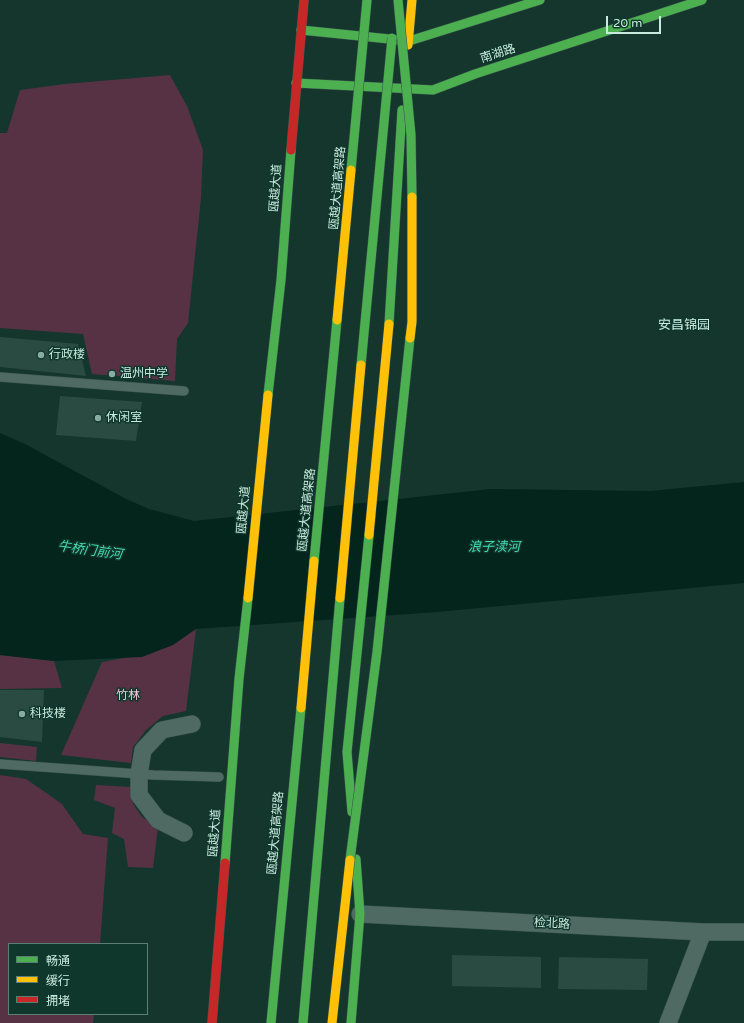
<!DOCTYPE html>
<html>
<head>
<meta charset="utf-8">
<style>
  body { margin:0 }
  #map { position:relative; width:744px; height:1023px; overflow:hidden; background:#14362d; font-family:"Varela Round","Noto Sans SC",sans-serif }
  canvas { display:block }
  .legend { position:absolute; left:8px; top:943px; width:140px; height:72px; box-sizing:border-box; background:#10372b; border:1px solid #5a7f73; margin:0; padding:5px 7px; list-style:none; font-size:12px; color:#c8ebde }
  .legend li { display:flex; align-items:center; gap:8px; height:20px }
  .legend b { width:20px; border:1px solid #5a7f73 }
  .scale { position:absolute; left:606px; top:16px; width:55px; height:18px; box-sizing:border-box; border:2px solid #c8ebde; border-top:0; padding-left:5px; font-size:12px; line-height:14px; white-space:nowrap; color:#c8ebde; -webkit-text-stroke:3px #10372b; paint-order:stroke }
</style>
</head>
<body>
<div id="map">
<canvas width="744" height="1023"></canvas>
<ul class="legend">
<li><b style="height:5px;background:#4caf50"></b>畅通</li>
<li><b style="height:5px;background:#ffc107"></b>缓行</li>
<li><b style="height:5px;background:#c62828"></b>拥堵</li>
</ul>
<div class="scale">20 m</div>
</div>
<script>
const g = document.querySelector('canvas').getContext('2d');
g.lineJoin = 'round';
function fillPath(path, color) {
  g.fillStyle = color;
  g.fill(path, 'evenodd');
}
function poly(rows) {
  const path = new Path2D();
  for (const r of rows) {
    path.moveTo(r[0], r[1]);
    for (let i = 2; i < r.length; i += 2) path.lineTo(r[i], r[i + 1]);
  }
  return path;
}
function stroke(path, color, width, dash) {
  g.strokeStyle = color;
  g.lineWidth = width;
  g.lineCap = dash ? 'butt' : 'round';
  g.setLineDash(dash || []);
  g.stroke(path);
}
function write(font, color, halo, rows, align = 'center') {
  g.font = font + ' "Varela Round","Noto Sans SC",sans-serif';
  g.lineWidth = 3;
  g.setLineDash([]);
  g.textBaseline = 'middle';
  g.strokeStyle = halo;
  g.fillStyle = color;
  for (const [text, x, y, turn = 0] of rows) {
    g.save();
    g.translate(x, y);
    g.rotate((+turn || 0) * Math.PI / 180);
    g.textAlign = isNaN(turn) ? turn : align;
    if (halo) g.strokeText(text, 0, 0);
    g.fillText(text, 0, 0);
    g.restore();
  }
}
fillPath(poly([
  [170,75,187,106,203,150,201,198,188,323,177,339,175,381,92,374,83,334,0,328,0,133,7,133,20,90,65,84],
  [196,629,186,711,163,716,146,730,133,747,131,763,61,755,102,662,152,653],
  [0,655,54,661,62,688,0,689],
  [0,743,37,747,36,761,0,757],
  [0,775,26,779,62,804,83,834,108,838,100,944,9,944,9,1014,94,1014,93,1023,0,1023],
  [96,785,132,787,133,804,142,817,158,827,153,868,128,867,124,839,112,833,115,808,94,800]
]), '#573245');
fillPath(poly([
  [0,433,25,444,126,499,149,509,194,521,491,489,650,491,744,482,744,583,437,612,196,629,173,645,142,657,54,661,0,655]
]), '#03251c');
fillPath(poly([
  [0,337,78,344,86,376,0,367],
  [60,396,142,402,136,441,56,435],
  [0,690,44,690,42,742,0,737],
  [452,955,541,957,541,988,452,986],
  [559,957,648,959,647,990,558,989]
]), '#2a4b42');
const lane = poly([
  [0,377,184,391],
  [0,764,153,775,219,777]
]);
const street = poly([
  [184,833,158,820,139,795,139,774,143,750,162,730,192,724],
  [360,914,703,932,744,932],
  [668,1023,703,932]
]);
const fast = poly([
  [301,30,409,41,540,0],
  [296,83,433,90,475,74,702,0],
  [389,324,402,110],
  [268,395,281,280,291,150],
  [352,812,347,752,369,535],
  [225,863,239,679,248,598],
  [351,1023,360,914,356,859]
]);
const slow = poly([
  [408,45,412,0],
  [369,535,389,324],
  [248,598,268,395]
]);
const jam = poly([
  [291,150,304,0],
  [212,1023,225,863]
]);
stroke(lane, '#38524b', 10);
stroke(street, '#38524b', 18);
stroke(fast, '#38524b', 10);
stroke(slow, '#38524b', 10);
stroke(jam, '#38524b', 10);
stroke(lane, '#4f6a62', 9);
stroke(street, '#4f6a62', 17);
stroke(fast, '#4caf50', 9);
stroke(slow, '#ffc107', 9);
stroke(jam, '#c62828', 9);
const fastBridge = poly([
  [398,0,411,135,412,197],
  [351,170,367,0],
  [361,365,392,38],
  [314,561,337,320],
  [350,860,377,652,410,338],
  [271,1023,301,708],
  [303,1023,340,598]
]);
const slowBridge = poly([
  [337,320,351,170],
  [410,338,412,322,412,197],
  [340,598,361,365],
  [301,708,314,561],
  [332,1023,350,860]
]);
stroke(fastBridge, '#38524b', 10, []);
stroke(slowBridge, '#38524b', 10, []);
stroke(fastBridge, '#4caf50', 9);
stroke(slowBridge, '#ffc107', 9);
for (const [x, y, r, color] of [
  [41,355,4,"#89aca0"],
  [112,374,4,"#89aca0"],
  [98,418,4,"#89aca0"],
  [22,714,4,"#89aca0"]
]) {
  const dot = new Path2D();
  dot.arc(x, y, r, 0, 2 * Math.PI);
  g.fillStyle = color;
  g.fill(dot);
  stroke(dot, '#10372b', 1.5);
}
write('12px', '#c8ebde', '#10372b', [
  ["南湖路",498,54,-18],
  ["瓯越大道",276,188,-86],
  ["瓯越大道高架路",338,188,-85],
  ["瓯越大道",244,510,-85],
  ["瓯越大道高架路",307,510,-84],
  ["瓯越大道",215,833,-86],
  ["瓯越大道高架路",276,833,-85],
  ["检北路",552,924,3]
]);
write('12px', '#c8ebde', '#10372b', [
  ["行政楼",49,355],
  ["温州中学",120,374],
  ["休闲室",106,418],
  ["科技楼",30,714]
], 'left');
write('12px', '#f3c7da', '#10372b', [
  ["竹林",128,696]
]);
write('13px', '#c8ebde', '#10372b', [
  ["安昌锦园",684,326]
]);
write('italic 13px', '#44dcb3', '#10372b', [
  ["浪子渎河",494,548],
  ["牛桥门前河",90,551,8]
]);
</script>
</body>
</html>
